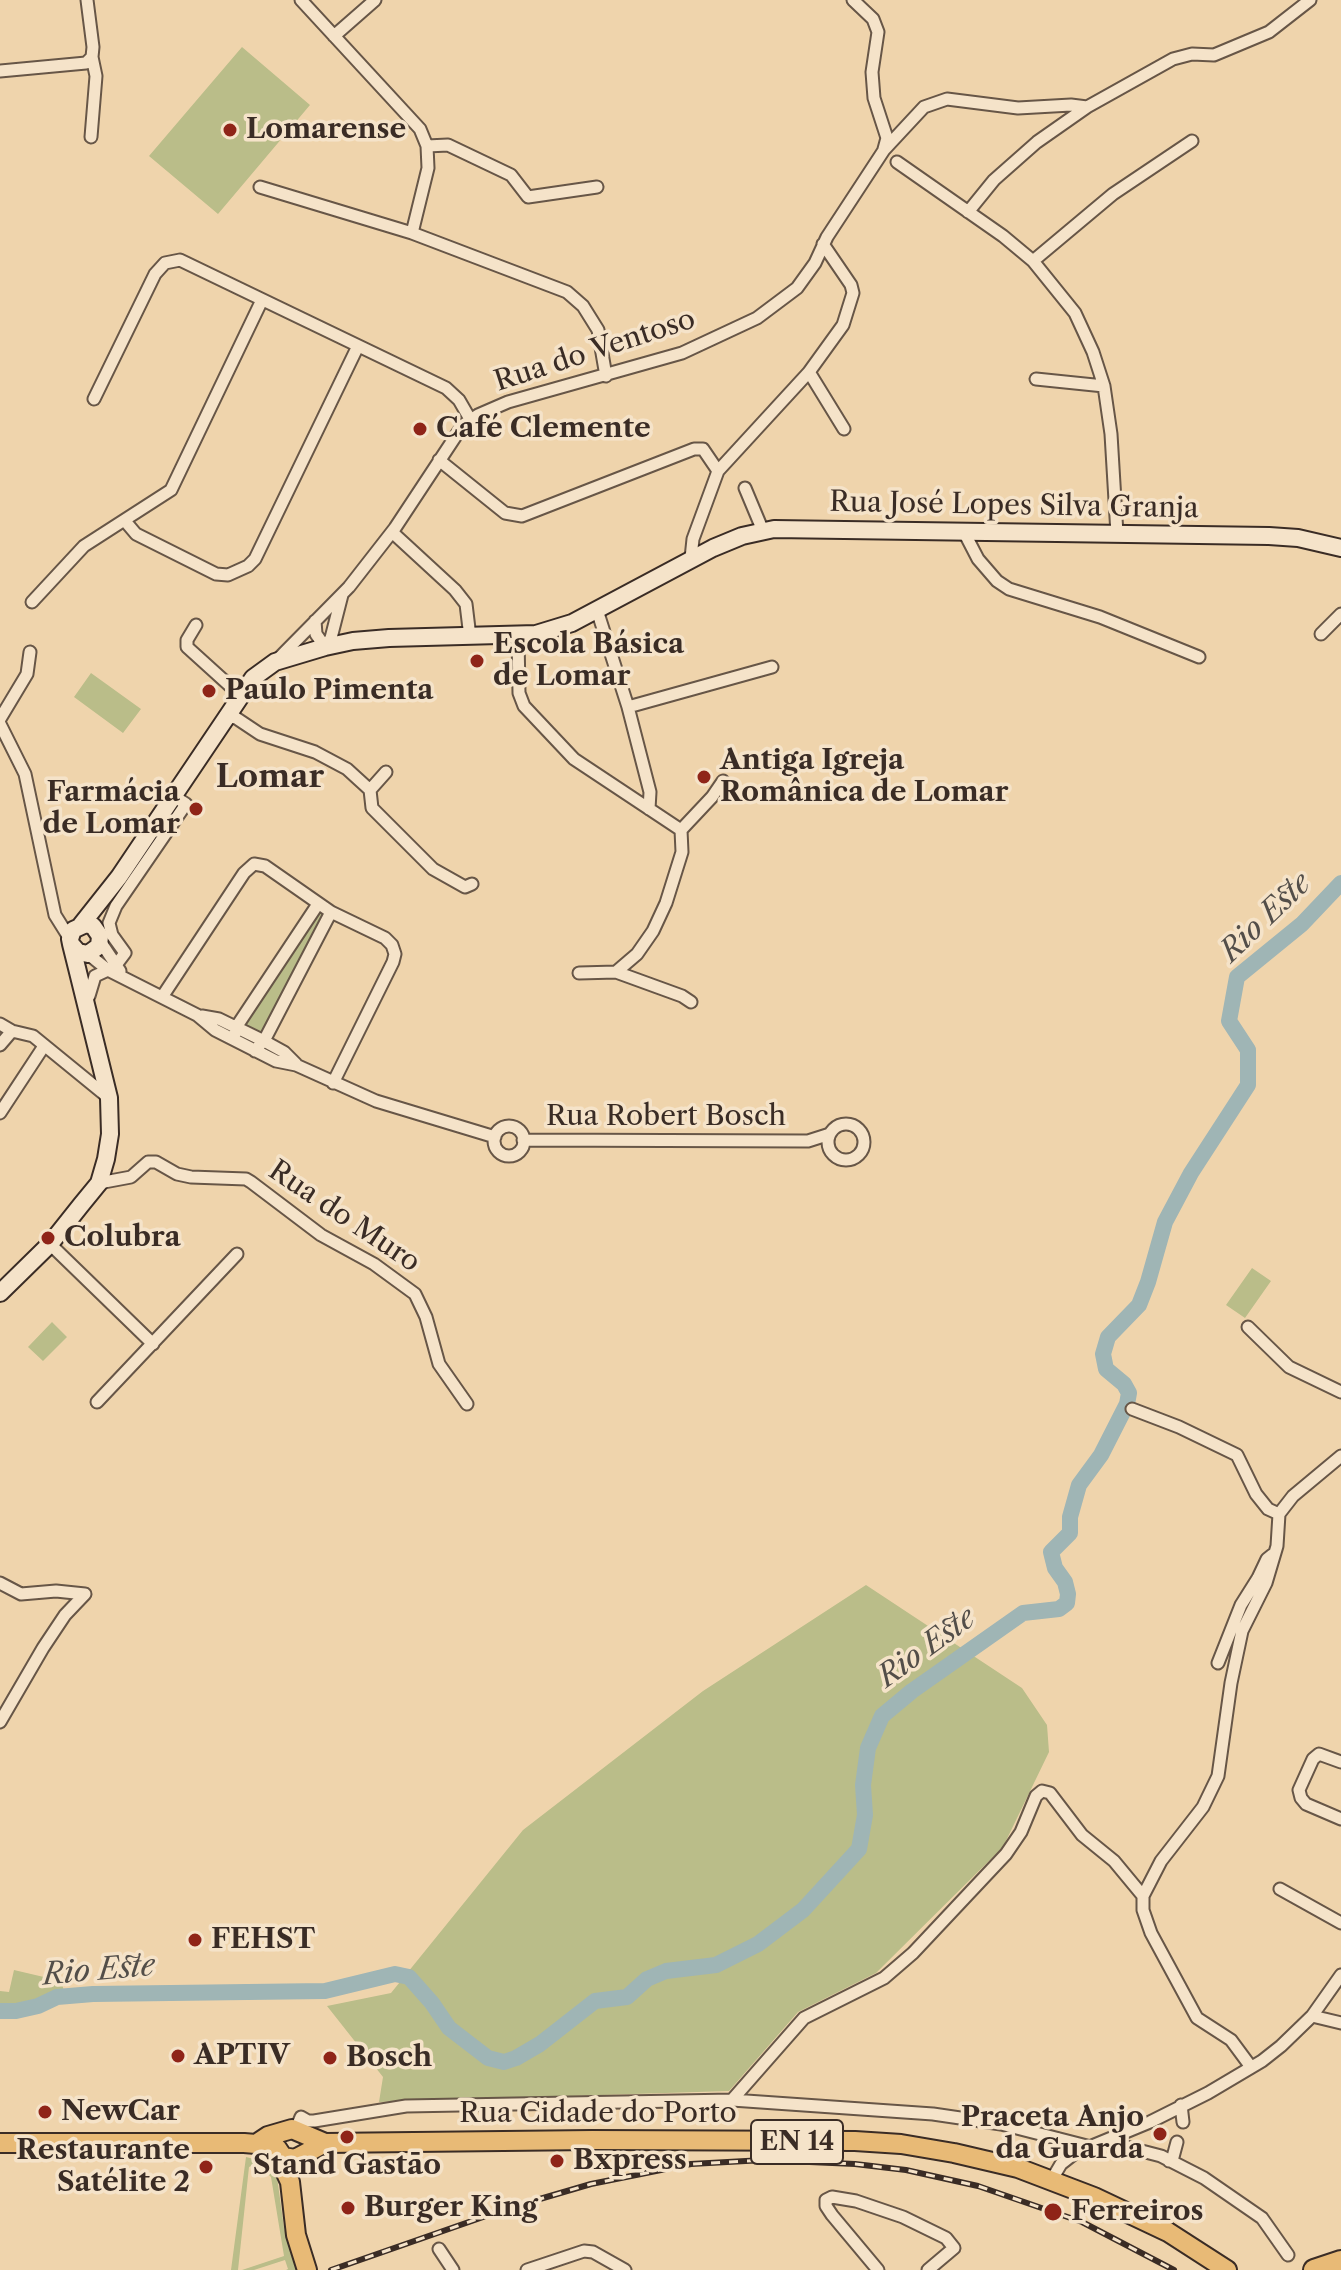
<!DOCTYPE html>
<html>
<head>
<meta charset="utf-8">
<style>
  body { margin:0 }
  canvas { display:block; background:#efd4ac }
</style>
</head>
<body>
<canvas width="1341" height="2270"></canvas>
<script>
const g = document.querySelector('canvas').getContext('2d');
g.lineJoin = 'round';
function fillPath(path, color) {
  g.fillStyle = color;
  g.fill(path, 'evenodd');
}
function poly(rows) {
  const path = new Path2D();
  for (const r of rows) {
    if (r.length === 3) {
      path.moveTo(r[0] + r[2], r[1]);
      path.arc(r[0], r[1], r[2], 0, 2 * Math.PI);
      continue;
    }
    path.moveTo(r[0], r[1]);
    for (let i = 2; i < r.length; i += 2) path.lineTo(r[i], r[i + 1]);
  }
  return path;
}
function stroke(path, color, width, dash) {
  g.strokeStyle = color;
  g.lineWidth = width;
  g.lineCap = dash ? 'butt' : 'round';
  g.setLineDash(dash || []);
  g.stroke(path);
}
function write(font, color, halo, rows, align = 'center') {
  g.font = font + ' "Libre Caslon Text",serif';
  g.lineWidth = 7;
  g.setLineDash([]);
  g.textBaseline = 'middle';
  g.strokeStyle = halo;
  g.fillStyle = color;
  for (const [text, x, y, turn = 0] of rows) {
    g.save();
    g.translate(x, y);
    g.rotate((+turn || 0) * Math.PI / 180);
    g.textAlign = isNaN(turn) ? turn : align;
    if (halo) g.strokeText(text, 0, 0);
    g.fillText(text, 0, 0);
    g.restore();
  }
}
fillPath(poly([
  [242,47,310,105,218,214,149,156],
  [91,673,141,709,123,733,74,697],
  [319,909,327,913,262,1034,244,1024],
  [1252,1268,1271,1281,1245,1318,1226,1305],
  [52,1322,67,1337,43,1361,28,1347],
  [866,1585,1022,1688,1047,1725,1049,1752,1003,1847,876,1973,798,2012,729,2091,379,2102,383,2077,327,2006,391,1993,523,1830,703,1691],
  [14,1970,48,1978,62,1984,64,1991,52,1992,34,2003,0,2008,0,1991,9,1992],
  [246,2157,262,2161,272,2168,277,2177,284,2228,297,2270,286,2270,288,2269,285,2260,254,2270,242,2270,284,2256,271,2177,260,2166,254,2165,249,2167,238,2270,231,2270]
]), '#babd89');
stroke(poly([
  [0,2011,16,2011,38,2006,57,1997,93,1994,325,1991,395,1974,409,1977,432,2003,449,2028,488,2058,504,2062,516,2058,540,2044,595,2001,627,1997,647,1979,666,1971,716,1965,758,1944,803,1910,859,1849,865,1815,863,1785,868,1748,882,1716,912,1691,1023,1613,1059,1609,1067,1603,1068,1594,1065,1582,1055,1568,1051,1552,1070,1533,1070,1517,1079,1485,1101,1455,1127,1404,1129,1393,1124,1384,1106,1369,1103,1354,1108,1337,1139,1305,1148,1282,1165,1222,1191,1173,1248,1085,1248,1050,1229,1021,1237,977,1302,924,1341,883]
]), '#9fb5b5', 16);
const minor = poly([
  [301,0,420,129,427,146,428,168,412,233],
  [853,0,873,19,878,32,872,72,874,98,887,138,884,149],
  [334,36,375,0],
  [0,71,86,63,92,57,93,47,87,0],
  [91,137,96,76,92,57],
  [427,146,448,145,511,175,528,197,597,187],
  [897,162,1003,236,1033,261,1075,313,1093,352,1104,386,1111,434,1117,534],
  [260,187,412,233,567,292,583,306,598,330,606,376],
  [968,212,994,180,1037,142,1087,107],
  [1033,261,1113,194,1192,141],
  [809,372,844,429],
  [1036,379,1104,386],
  [94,399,155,274,165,263,180,260,446,388,459,400,470,419],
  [439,460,505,513,522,516,694,449,703,449,718,471],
  [745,488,763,531],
  [125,521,136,534,216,574,228,575,248,566,255,559,358,346],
  [392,532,455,590,466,604,470,637],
  [964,532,978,559,997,581,1009,589,1100,617,1199,657],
  [691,558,693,539,718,471,809,372,843,325,853,293,851,285,823,244],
  [32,602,84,546,171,490,262,300],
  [597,610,628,707,650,792,649,809],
  [315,621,316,634,325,647,331,638,342,595],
  [196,625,187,640,187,647,240,695],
  [1321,634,1341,614],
  [518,636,519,693,524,706,574,759,681,830],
  [279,658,349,587,395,528,463,425,478,415,508,402,682,353,757,318,797,288,815,263,827,237,884,150,924,107,947,99,1018,108,1071,105,1087,107,1173,59,1192,54,1214,55,1269,32,1310,0],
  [628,707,772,667],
  [225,716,236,718,260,734,315,752,347,769,370,790,386,772],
  [0,719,27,674,30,652],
  [0,724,25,774,55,915,70,939],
  [370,790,372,808,433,869,465,887,472,884],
  [681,830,712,797,723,781],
  [100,941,120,971],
  [88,954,108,970,197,1015,215,1030,276,1061,296,1065,376,1101,495,1137],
  [116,965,125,953,112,935,109,923,116,906,186,804,172,795],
  [616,972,682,996,691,1002],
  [579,973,616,972,637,954,653,931,666,903,682,852,681,830],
  [89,996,95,976,108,970],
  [162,997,244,873,254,864,265,866,331,912,385,938,392,945,395,954,393,962,333,1083],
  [202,1016,219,1019,264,1041,284,1052,296,1064],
  [0,1024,12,1031,33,1036,109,1098],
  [233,1039,239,1023,318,904],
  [0,1045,12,1031],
  [255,1051,266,1037,331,912],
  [0,1113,44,1046],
  [846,1142,18],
  [509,1141,15],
  [523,1140,808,1141,830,1134],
  [99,1183,131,1177,148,1162,156,1162,177,1174,191,1177,246,1179,251,1182,321,1235,374,1264,415,1294,426,1317,439,1364,467,1404],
  [50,1244,153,1344],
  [1248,1327,1289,1367,1341,1392],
  [97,1402,237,1254],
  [1132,1409,1179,1427,1237,1455,1256,1494,1268,1509,1279,1514],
  [0,1583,21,1594,56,1591,85,1594,65,1615,43,1648,0,1722],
  [1218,1663,1241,1605,1258,1578,1267,1559,1272,1555],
  [1341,1762,1319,1754,1313,1759,1299,1790,1301,1798,1306,1804,1341,1819],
  [1280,1889,1341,1923],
  [1312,2016,1341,2023],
  [1251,2067,1231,2040,1197,2018,1151,1933,1143,1910,1143,1896,1161,1861,1203,1807,1218,1776,1231,1683,1242,1631,1266,1583,1277,1546,1279,1514,1293,1496,1341,1456],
  [732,2100,804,2018,884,1978,913,1953,1006,1854,1021,1832,1036,1796,1042,1791,1050,1793,1082,1835,1114,1861,1143,1896],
  [1181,2105,1183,2122],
  [296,2129,301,2117,308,2121,314,2121,406,2106,732,2100,933,2114,1001,2124,1087,2146],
  [1107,2142,1161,2156,1204,2178,1262,2218,1288,2255],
  [1169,2161,1173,2157,1177,2142],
  [1051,2181,1061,2164,1075,2153,1150,2122,1208,2093,1262,2061,1281,2046,1312,2016,1341,1975],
  [439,2249,453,2270],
  [527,2270,584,2251,593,2252,625,2270],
  [878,2270,832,2215,826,2206,826,2200,832,2197,856,2201,903,2217,946,2238,954,2248,928,2270]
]);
const secondary = poly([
  [81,925,119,877,253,678,275,662,325,647,353,641,389,638,536,634,572,623,713,548,742,536,774,529,1269,536,1298,538,1341,548],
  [0,1293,50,1244,81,1205,99,1183,106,1159,110,1134,109,1098,77,968,71,944,70,939,73,930,86,924,93,926,100,936,99,946,88,954,78,952,71,944]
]);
const primary = poly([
  [0,2143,244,2143,256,2144,272,2153,279,2152],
  [256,2144,268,2136,292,2129,325,2143,592,2140,855,2141,901,2144,954,2153,1018,2168,1094,2197,1168,2232,1227,2270],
  [277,2148,283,2157,295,2159,325,2143],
  [283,2157,284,2169,290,2182,296,2235,307,2270]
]);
const motorway = poly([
  [1314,2270,1341,2261]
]);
stroke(minor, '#675647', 15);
stroke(secondary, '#3a2c25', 20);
stroke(primary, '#3a2c25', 22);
stroke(motorway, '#3a2c25', 24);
stroke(minor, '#f5e3c9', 11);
stroke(secondary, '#f5e3c9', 16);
stroke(primary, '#e8ba76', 18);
stroke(motorway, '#e8ba76', 20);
const rail = poly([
  [331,2270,509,2208,591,2184,691,2164,764,2160,855,2164,906,2170,978,2186,1082,2222,1174,2270]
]);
stroke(rail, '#3a2c25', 6);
stroke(rail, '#f5e3c9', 3, [9]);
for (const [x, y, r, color] of [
  [230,130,8,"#8f2418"],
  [420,429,8,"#8f2418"],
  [477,661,8,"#8f2418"],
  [209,691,8,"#8f2418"],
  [704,777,8,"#8f2418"],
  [196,809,8,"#8f2418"],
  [48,1238,8,"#8f2418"],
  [195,1940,8,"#8f2418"],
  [178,2056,8,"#8f2418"],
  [330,2058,8,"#8f2418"],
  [45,2112,8,"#8f2418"],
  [1160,2134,8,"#8f2418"],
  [347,2137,8,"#8f2418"],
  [557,2161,8,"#8f2418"],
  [206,2167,8,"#8f2418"],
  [348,2208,8,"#8f2418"],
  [1053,2212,10,"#8f2418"]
]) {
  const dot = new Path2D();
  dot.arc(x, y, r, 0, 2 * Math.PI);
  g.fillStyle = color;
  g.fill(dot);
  stroke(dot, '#f5e3c9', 3);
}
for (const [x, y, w] of [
  [797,2142,92]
]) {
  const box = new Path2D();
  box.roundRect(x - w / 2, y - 22, w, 44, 6);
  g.fillStyle = '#f5e3c9';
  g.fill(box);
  stroke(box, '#3a2c25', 2);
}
write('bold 26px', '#3a2c25', null, [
  ["EN 14",797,2142]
]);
write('bold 28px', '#3a2c25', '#f5e3c9', [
  ["Lomarense",246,130],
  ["Café Clemente",436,429],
  ["Escola Básica",493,645],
  ["de Lomar",493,677],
  ["Paulo Pimenta",225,691],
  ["Antiga Igreja",720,761],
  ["Românica de Lomar",720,793],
  ["Farmácia",180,793,"right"],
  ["de Lomar",180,825,"right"],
  ["Colubra",64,1238],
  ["FEHST",211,1940],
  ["APTIV",194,2056],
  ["Bosch",346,2058],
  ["NewCar",61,2112],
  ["Praceta Anjo",1144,2118,"right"],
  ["da Guarda",1144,2150,"right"],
  ["Restaurante",190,2151,"right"],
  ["Satélite 2",190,2183,"right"],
  ["Bxpress",573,2161],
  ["Stand Gastāo",347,2166,"center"],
  ["Burger King",364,2208],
  ["Ferreiros",1071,2212]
], 'left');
write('28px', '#3a2c25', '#f5e3c9', [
  ["Rua do Ventoso",595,351,-18],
  ["Rua José Lopes Silva Granja",1014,506,1],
  ["Rua Robert Bosch",666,1117],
  ["Rua do Muro",344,1217,34],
  ["Rua Cidade do Porto",598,2114]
]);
write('italic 30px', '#534e49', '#f5e3c9', [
  ["Rio Este",1266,918,-44],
  ["Rio Este",927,1648,-36],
  ["Rio Este",99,1971,-5]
]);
write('bold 32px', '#3a2c25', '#f5e3c9', [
  ["Lomar",270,778]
]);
</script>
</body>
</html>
